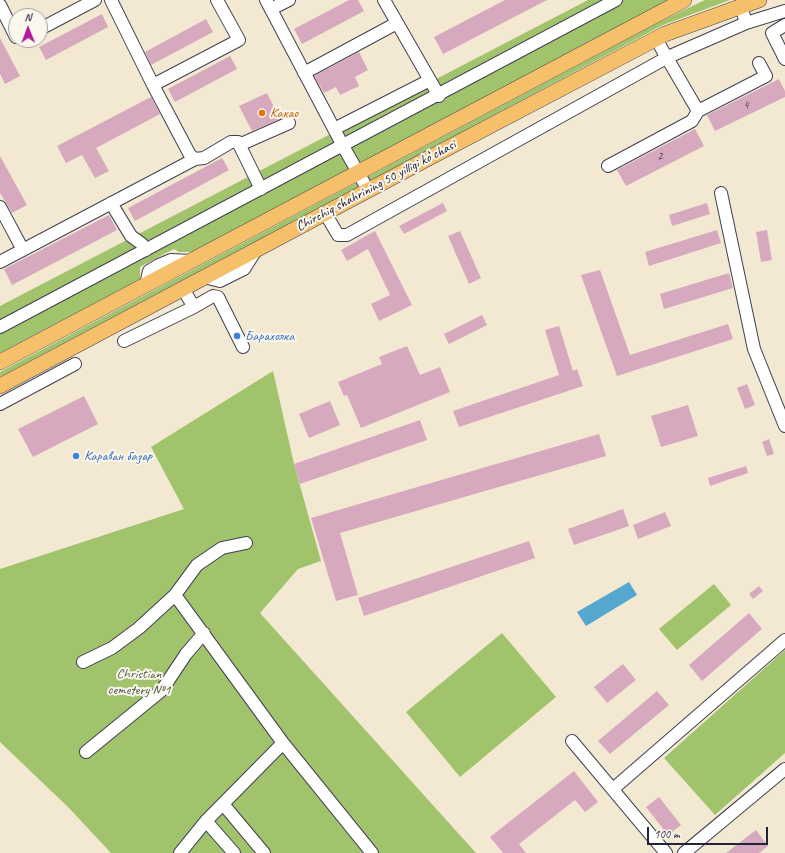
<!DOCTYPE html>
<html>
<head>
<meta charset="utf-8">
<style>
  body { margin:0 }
  #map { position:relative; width:785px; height:853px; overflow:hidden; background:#f3e9d2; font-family:Caveat,sans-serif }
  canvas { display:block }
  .north { position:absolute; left:8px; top:8px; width:40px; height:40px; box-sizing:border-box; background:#fbf7ec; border:1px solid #a4a2a5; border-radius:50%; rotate:359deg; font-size:11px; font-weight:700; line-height:16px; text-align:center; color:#22223b }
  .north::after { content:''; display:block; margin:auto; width:14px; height:18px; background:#b5179e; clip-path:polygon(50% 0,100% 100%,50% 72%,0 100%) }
  .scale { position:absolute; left:647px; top:827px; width:121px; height:18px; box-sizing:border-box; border:2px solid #22223b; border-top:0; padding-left:5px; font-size:12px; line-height:14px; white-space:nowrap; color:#22223b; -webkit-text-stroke:3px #fbf7ec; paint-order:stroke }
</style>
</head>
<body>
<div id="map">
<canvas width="785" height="853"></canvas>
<div class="north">N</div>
<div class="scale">100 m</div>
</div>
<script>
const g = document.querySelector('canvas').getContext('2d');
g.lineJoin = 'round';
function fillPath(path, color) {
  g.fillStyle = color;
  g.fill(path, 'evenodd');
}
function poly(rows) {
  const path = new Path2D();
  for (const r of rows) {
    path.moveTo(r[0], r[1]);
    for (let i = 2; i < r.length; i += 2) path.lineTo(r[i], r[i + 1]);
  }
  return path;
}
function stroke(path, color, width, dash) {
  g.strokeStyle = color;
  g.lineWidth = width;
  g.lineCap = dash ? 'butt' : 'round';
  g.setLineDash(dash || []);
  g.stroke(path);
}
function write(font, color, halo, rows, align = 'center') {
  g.font = font + ' Caveat,sans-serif';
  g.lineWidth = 4;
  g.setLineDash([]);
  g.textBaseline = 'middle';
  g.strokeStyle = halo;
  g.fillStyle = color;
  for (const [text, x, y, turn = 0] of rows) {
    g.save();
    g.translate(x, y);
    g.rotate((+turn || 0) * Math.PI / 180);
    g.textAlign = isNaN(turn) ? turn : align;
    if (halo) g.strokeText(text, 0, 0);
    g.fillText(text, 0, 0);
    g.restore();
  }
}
fillPath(poly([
  [588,0,682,0,193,252,179,252,174,249,168,252,140,267,140,279,0,353,0,306],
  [705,0,730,0,663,25,0,377,0,372,661,21],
  [273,371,294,464,321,561,298,569,260,613,476,853,111,853,69,808,0,742,0,569,184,509,151,447],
  [714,584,731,605,677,650,659,629],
  [502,633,556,697,460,777,406,712],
  [785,650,785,753,715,815,664,758]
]), '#a1c36b');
fillPath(poly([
  [629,582,637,595,586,626,577,612]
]), '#55a7d0');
fillPath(poly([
  [349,0,358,0,364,11,302,44,294,29],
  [505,0,547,0,443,54,434,37],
  [102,14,108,27,46,60,39,47],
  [206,19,213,32,151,65,145,52],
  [0,38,20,76,5,84,0,74],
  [359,52,368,70,355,77,359,86,340,95,336,87,324,93,314,76],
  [230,56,237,69,175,102,168,89],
  [779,79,785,91,785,97,715,131,707,115],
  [267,93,280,119,252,131,239,106],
  [151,97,160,114,96,148,109,171,95,178,82,155,66,163,57,146],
  [695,129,704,146,626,186,617,170],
  [0,156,27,205,12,213,0,193],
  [222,158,229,170,135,221,128,208],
  [443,203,447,211,404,234,399,226],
  [707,203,710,214,672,226,669,215],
  [109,215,117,230,12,285,4,269],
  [717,230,721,243,649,266,645,252],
  [767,230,772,260,761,262,756,232],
  [375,231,412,305,379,321,371,304,390,295,368,249,347,261,341,250],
  [460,231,481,278,469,284,448,236],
  [600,270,630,355,728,324,733,339,617,376,581,275],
  [729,273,733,288,664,309,660,294],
  [482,315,487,325,449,344,444,334],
  [559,326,573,371,577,369,583,386,459,427,453,411,559,375,545,330],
  [407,346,420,375,440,367,450,392,361,428,347,395,344,396,338,382,382,364,379,357],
  [747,384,755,405,745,409,737,388],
  [84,396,98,424,33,457,18,429],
  [330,401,340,425,309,438,299,414],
  [688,405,698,436,661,447,651,416],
  [420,420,427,440,300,484,294,464],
  [599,434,606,456,340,533,358,595,336,601,311,518],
  [769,439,774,454,767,456,762,442],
  [746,466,748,473,710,486,708,478],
  [623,509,629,526,574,545,568,529],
  [665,512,671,526,638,539,633,525],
  [529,541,535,558,364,616,358,598],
  [759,586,763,591,753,599,749,594],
  [749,613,762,629,702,681,689,665],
  [623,664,636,680,607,703,594,687],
  [657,691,669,705,610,754,598,741],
  [574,771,598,802,585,812,575,800,519,844,526,853,503,853,490,837],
  [659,797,681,825,668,835,646,807],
  [756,830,768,846,759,853,726,853]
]), '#d7a9bf');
const minor = poly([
  [111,0,153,85,190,155,195,159,204,158,231,142,238,142,261,189],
  [266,0,343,146,368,190],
  [384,0,439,96],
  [0,5,16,37],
  [271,9,289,0],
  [746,23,785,11],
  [785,25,772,33,785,59],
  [40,29,95,0],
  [304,73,397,23],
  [153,85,239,40,217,0],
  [698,111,766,76,759,63],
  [334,129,430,80],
  [239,145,289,123],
  [608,166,692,121,698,111,656,39],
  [721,193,754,349,785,426],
  [111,203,131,236,142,244,146,250],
  [0,207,23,250],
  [325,213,338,235,347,235,668,57,746,23,741,6],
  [0,262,195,159],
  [204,277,220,281,244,269,256,250],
  [146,285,149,271,159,265,171,260,191,261],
  [194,307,213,296,218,297,243,347],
  [0,327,616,0],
  [124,341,194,307,183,289],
  [0,404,75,364],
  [246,543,222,548,197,565,175,595,283,743,372,853],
  [83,662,112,648,139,628,175,595],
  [572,741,666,853],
  [86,752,162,690,186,654,204,633],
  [613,789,785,640],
  [223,804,264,853],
  [206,821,234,853],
  [180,853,206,821,283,743],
  [684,853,785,769]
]);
const major = poly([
  [0,362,684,0],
  [0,386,427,159,665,34,759,0]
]);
stroke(minor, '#414052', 14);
stroke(major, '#414052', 16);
stroke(minor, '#fff', 12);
stroke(major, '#f6c06b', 15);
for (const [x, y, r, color] of [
  [262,113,4,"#e8710a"],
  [237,336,4,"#3f7fe0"],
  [76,456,4,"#3f7fe0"]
]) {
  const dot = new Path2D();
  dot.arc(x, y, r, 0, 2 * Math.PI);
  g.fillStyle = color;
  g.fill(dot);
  stroke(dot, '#fbf7ec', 1.5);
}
write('12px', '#4f445c', null, [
  ["4",746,106],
  ["2",660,157]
]);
write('14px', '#c56008', '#fbf7ec', [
  ["Какао",270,113]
], 'left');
write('14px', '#22223b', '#fbf7ec', [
  ["Chirchiq shahrining 50 yilligi koʻchasi",376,186,-28]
]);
write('14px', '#366cbe', '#fbf7ec', [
  ["Барахолка",245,336],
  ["Караван базар",84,456]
], 'left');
write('14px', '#4e5a4c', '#fbf7ec', [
  ["Christian",139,674],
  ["cemetery №1",139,690]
]);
</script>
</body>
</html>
